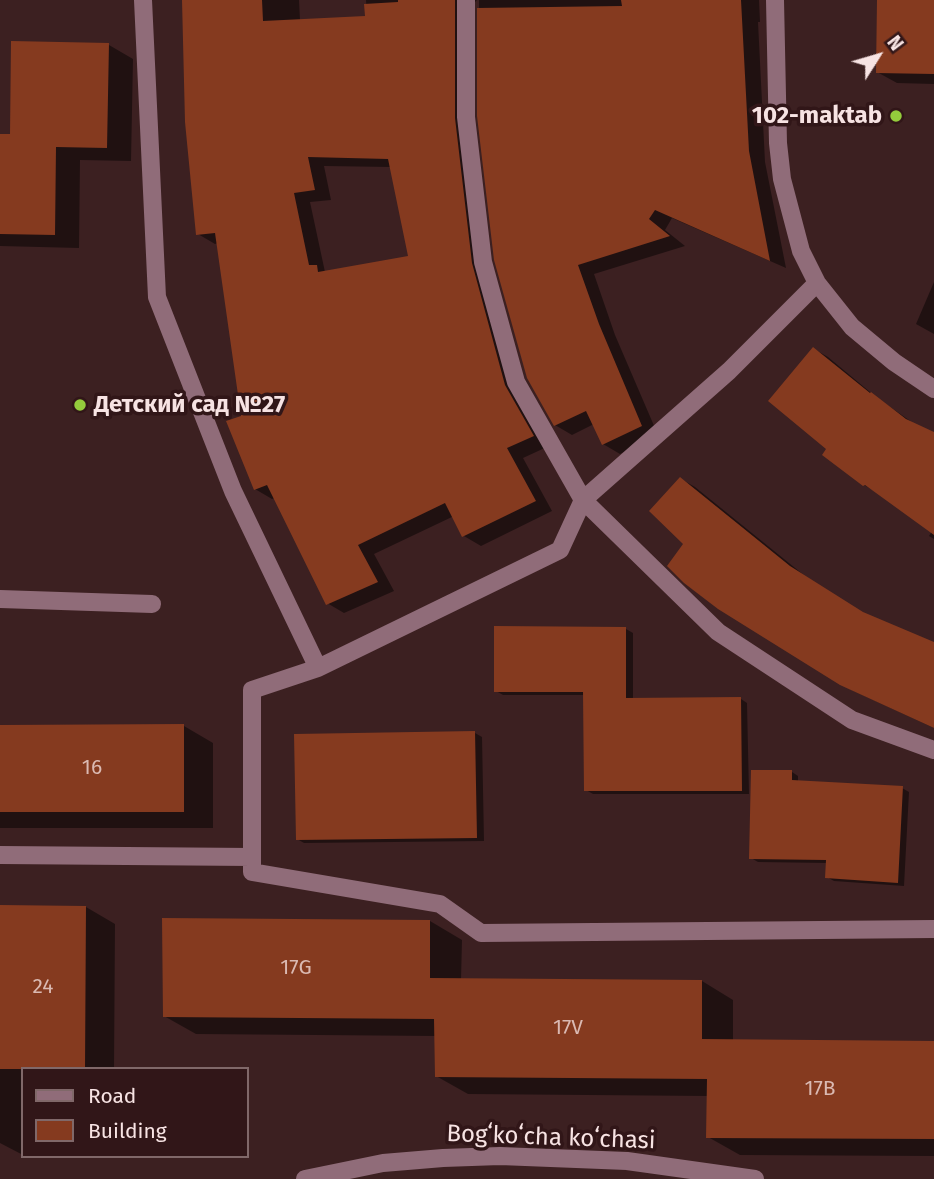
<!DOCTYPE html>
<html>
<head>
<meta charset="utf-8">
<style>
  body { margin:0 }
  #map { position:relative; width:934px; height:1179px; overflow:hidden; background:#3c2021; font-family:"Fira Sans",sans-serif }
  canvas { display:block }
  .legend { position:absolute; left:21px; top:1067px; width:228px; height:91px; box-sizing:border-box; background:#311618; border:2px solid #806869; margin:0; padding:9px 12px; list-style:none; font-size:21px; color:#f7e3e3 }
  .legend li { display:flex; align-items:center; gap:14px; height:35px }
  .legend b { width:35px; border:2px solid #806869 }
  .north { position:absolute; left:843px; top:21px; width:70px; height:70px; -webkit-text-stroke:5px #311618; paint-order:stroke; rotate:53deg; font-size:19px; font-weight:700; line-height:28px; text-align:center; color:#f7e3e3 }
  .north::after { content:''; display:block; margin:auto; width:24px; height:32px; background:#f7e3e3; clip-path:polygon(50% 0,100% 100%,50% 72%,0 100%) }
</style>
</head>
<body>
<div id="map">
<canvas width="934" height="1179"></canvas>
<ul class="legend">
<li><b style="height:9px;background:#906c79"></b>Road</li>
<li><b style="height:19px;background:#853a1f"></b>Building</li>
</ul>
<div class="north">N</div>
</div>
<script>
const g = document.querySelector('canvas').getContext('2d');
g.lineJoin = 'round';
function fillPath(path, color) {
  g.fillStyle = color;
  g.fill(path, 'evenodd');
}
function poly(rows) {
  const path = new Path2D();
  for (const r of rows) {
    path.moveTo(r[0], r[1]);
    for (let i = 2; i < r.length; i += 2) path.lineTo(r[i], r[i + 1]);
  }
  return path;
}
function stroke(path, color, width, dash) {
  g.strokeStyle = color;
  g.lineWidth = width;
  g.lineCap = dash ? 'butt' : 'round';
  g.setLineDash(dash || []);
  g.stroke(path);
}
function write(font, color, halo, rows, align = 'center') {
  g.font = font + ' "Fira Sans",sans-serif';
  g.lineWidth = 7;
  g.setLineDash([]);
  g.textBaseline = 'middle';
  g.strokeStyle = halo;
  g.fillStyle = color;
  for (const [text, x, y, turn = 0] of rows) {
    g.save();
    g.translate(x, y);
    g.rotate((+turn || 0) * Math.PI / 180);
    g.textAlign = isNaN(turn) ? turn : align;
    if (halo) g.strokeText(text, 0, 0);
    g.fillText(text, 0, 0);
    g.restore();
  }
}
fillPath(poly([
  [184,0,299,0,300,20,367,17,366,0,477,0,472,5,471,129,488,274,522,397,549,446,523,458,552,511,481,546,464,536,454,516,374,554,394,591,344,613,327,603,275,498,272,499,255,489,243,417,218,243,215,244,198,234],
  [324,166,391,167,410,257,325,272,310,202,331,200],
  [479,0,759,0,760,22,758,22,765,162,786,268,672,218,665,230,685,246,594,274,615,335,658,435,620,454,603,444,594,424,572,435,555,425,479,116],
  [878,0,934,0,934,84,897,83,877,72],
  [109,45,133,59,131,161,80,160,79,248,0,246,0,135,11,136],
  [934,282,934,334,916,324],
  [814,349,828,357,876,397,916,425,934,434,934,539,929,536,932,531,878,493,864,485,828,449],
  [681,479,695,487,805,576,867,616,934,644,934,728,856,692,840,684,685,544],
  [626,629,633,633,633,700,741,699,747,703,749,794,593,794,586,790,585,695,503,695,496,691],
  [0,726,184,726,213,743,213,828,0,828],
  [475,733,482,737,484,841,304,843,297,839],
  [792,772,798,776,798,782,902,788,909,792,904,886,834,881,827,877,828,863,758,862,751,858],
  [0,907,86,907,115,924,114,1069,23,1069,23,1155,0,1143],
  [430,921,462,940,461,980,702,981,733,1000,733,1041,934,1043,934,1156,740,1155,708,1137,708,1096,468,1094,436,1076,436,1036,196,1034,164,1016]
]), '#0007');
fillPath(poly([
  [182,0,262,0,263,21,365,16,364,4,398,2,398,0,455,0,455,118,472,263,505,385,534,436,507,448,536,501,462,537,445,503,358,545,378,582,326,605,267,485,254,490,226,421,241,416,215,233,196,235,185,122],
  [308,157,388,159,408,256,318,272,317,265,309,265,294,193,315,190],
  [621,0,741,0,749,151,770,261,655,210,649,219,670,236,578,265,599,324,642,426,602,445,586,411,554,426,527,378,494,260,477,116,477,8,622,6],
  [877,0,934,0,934,74,876,73],
  [11,41,109,43,107,148,56,147,55,235,0,234,0,134,10,134],
  [813,347,870,393,871,392,906,419,934,432,934,535,865,485,863,486,822,455,826,449,768,401],
  [680,477,790,566,863,612,934,642,934,728,840,685,718,609,684,583,667,566,683,544,649,511],
  [494,626,626,627,626,698,741,697,742,791,584,791,583,692,494,692],
  [184,724,184,812,0,812,0,725],
  [475,731,477,838,296,840,294,734],
  [751,770,792,770,792,780,903,786,898,883,825,878,826,860,749,859],
  [0,905,86,906,85,1069,0,1069],
  [162,918,430,920,430,978,702,980,702,1039,934,1041,934,1139,706,1138,707,1079,435,1077,434,1019,163,1017]
]), '#853a1f');
stroke(poly([
  [143,0,157,297,233,491,318,668],
  [466,0,466,117,483,262,516,382,583,500,718,632,852,720,934,750],
  [775,0,778,143,782,179,801,251,817,283,852,327,894,362,934,389],
  [817,283,729,371,583,500,560,550,318,668,252,690,252,872,440,904,481,933,934,929],
  [0,599,152,604],
  [0,855,252,857],
  [305,1179,383,1163,443,1158,500,1156,627,1161,755,1179]
]), '#906c79', 18);
for (const [x, y, r, color] of [
  [896,116,7,"#94cc3c"],
  [80,405,7,"#94cc3c"]
]) {
  const dot = new Path2D();
  dot.arc(x, y, r, 0, 2 * Math.PI);
  g.fillStyle = color;
  g.fill(dot);
  stroke(dot, '#311618', 2.5);
}
write('21px', '#dab9b2', null, [
  ["16",92,768],
  ["17G",296,968],
  ["24",43,987],
  ["17V",568,1028],
  ["17B",820,1089]
]);
write('bold 24px', '#f7e3e3', '#311618', [
  ["102-maktab",882,116],
  ["Детский сад №27",94,405,"left"]
], 'right');
write('24px', '#f7e3e3', '#311618', [
  ["Bogʻkoʻcha koʻchasi",551,1138,2]
]);
</script>
</body>
</html>
